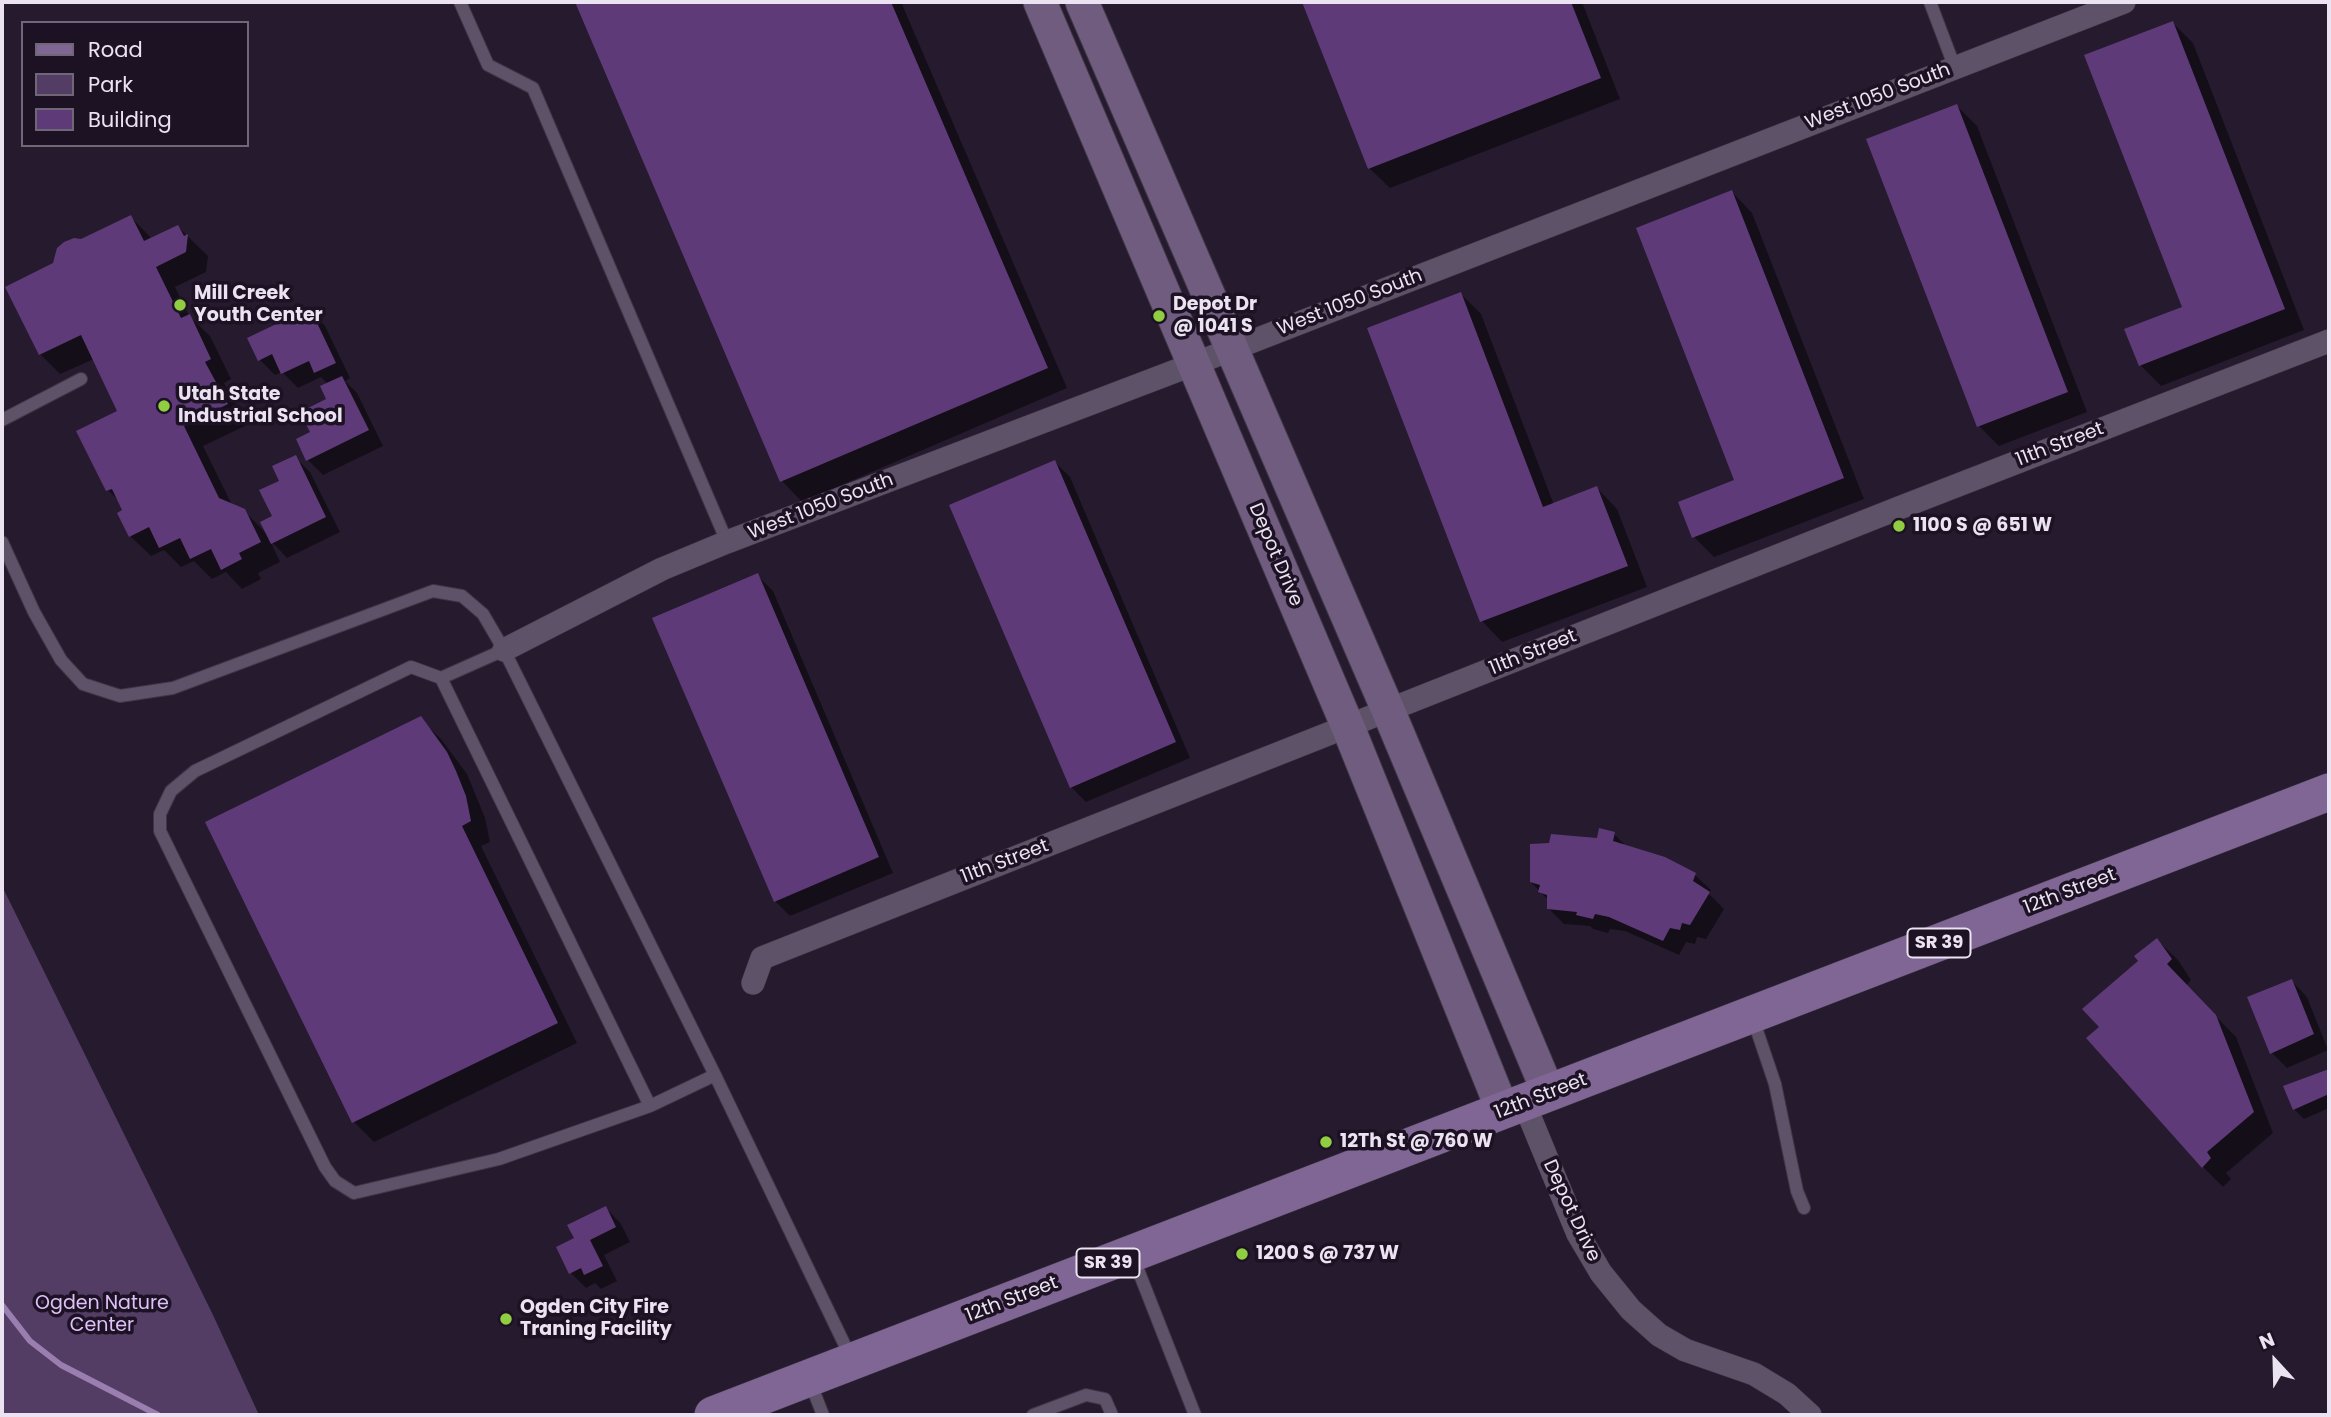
<!DOCTYPE html>
<html>
<head>
<meta charset="utf-8">
<style>
  body { margin:0 }
  #map { position:relative; width:2331px; height:1417px; overflow:hidden; background:#261b2e; font-family:Poppins,sans-serif }
  canvas { display:block }
  .frame { position:absolute; inset:0; border:4px solid #ebe3f1; pointer-events:none }
  .legend { position:absolute; left:21px; top:21px; width:228px; height:126px; box-sizing:border-box; background:#1c1224; border:2px solid #6f6676; margin:0; padding:9px 12px; list-style:none; font-size:21px; color:#ebe3f1 }
  .legend li { display:flex; align-items:center; gap:14px; height:35px }
  .legend b { width:35px; border:2px solid #6f6676 }
  .north { position:absolute; left:2240px; top:1326px; width:70px; height:70px; -webkit-text-stroke:5px #1c1224; paint-order:stroke; rotate:338deg; font-size:19px; font-weight:700; line-height:28px; text-align:center; color:#ebe3f1 }
  .north::after { content:''; display:block; margin:auto; width:24px; height:32px; background:#ebe3f1; clip-path:polygon(50% 0,100% 100%,50% 72%,0 100%) }
</style>
</head>
<body>
<div id="map">
<canvas width="2331" height="1417"></canvas>
<div class="frame"></div>
<ul class="legend">
<li><b style="height:9px;background:#806694"></b>Road</li>
<li><b style="height:19px;background:#543d65"></b>Park</li>
<li><b style="height:19px;background:#5f3a79"></b>Building</li>
</ul>
<div class="north">N</div>
</div>
<script>
const g = document.querySelector('canvas').getContext('2d');
g.lineJoin = 'round';
function fillPath(path, color) {
  g.fillStyle = color;
  g.fill(path, 'evenodd');
}
function poly(rows) {
  const path = new Path2D();
  for (const r of rows) {
    path.moveTo(r[0], r[1]);
    for (let i = 2; i < r.length; i += 2) path.lineTo(r[i], r[i + 1]);
  }
  return path;
}
function stroke(path, color, width, dash) {
  g.strokeStyle = color;
  g.lineWidth = width;
  g.lineCap = dash ? 'butt' : 'round';
  g.setLineDash(dash || []);
  g.stroke(path);
}
function write(font, color, halo, rows, align = 'center') {
  g.font = font + ' Poppins,sans-serif';
  g.lineWidth = 7;
  g.setLineDash([]);
  g.textBaseline = 'middle';
  g.strokeStyle = halo;
  g.fillStyle = color;
  for (const [text, x, y, turn = 0] of rows) {
    g.save();
    g.translate(x, y);
    g.rotate((+turn || 0) * Math.PI / 180);
    g.textAlign = isNaN(turn) ? turn : align;
    if (halo) g.strokeText(text, 0, 0);
    g.fillText(text, 0, 0);
    g.restore();
  }
}
fillPath(poly([
  [2,886,213,1315,259,1415,2,1415]
]), '#543d65');
fillPath(poly([
  [576,2,901,2,1067,388,802,502,782,481],
  [1304,2,1582,2,1620,99,1390,188,1369,168],
  [2173,23,2193,43,2304,330,2161,386,2140,365,2184,308],
  [1957,106,1977,126,2087,412,1999,446,1979,426],
  [1732,192,1752,213,1864,499,1714,557,1694,537,1736,481],
  [131,217,152,239,178,227,208,256,206,272,175,287,189,316,210,336,231,379,224,383,247,425,203,446,232,505,244,511,267,534,275,517,282,482,295,457,310,472,340,532,287,558,270,540,280,562,258,573,261,579,242,589,226,572,212,579,194,561,181,567,164,550,151,556,130,536,124,510,121,503,108,490,119,412,94,359,60,374,40,354,55,264,82,241],
  [1461,294,1481,314,1554,505,1597,488,1617,509,1647,587,1502,642,1482,621,1370,329],
  [309,310,325,326,350,378,345,381,357,393,383,446,323,475,308,460,298,440,312,433,329,400,328,384,321,377,298,388,282,372,275,375,260,360,250,339],
  [1055,462,1070,477,1190,758,1086,802,1071,787],
  [757,575,773,591,893,873,790,916,775,901],
  [420,719,441,739,467,774,485,818,490,842,481,846,577,1043,374,1142,354,1122],
  [1614,834,1627,847,1665,859,1695,875,1711,890,1709,894,1724,909,1706,939,1697,937,1695,944,1686,942,1679,955,1625,931,1610,929,1608,933,1593,929,1590,926,1564,924,1549,909,1549,901,1531,882,1598,840],
  [2157,940,2178,960,2191,980,2186,986,2236,1037,2273,1133,2226,1173,2231,1179,2223,1187,2203,1167,2101,1027,2140,961],
  [2292,981,2307,997,2328,1050,2287,1068,2272,1053],
  [2329,1071,2329,1108,2304,1119,2294,1109,2286,1087],
  [606,1208,621,1224,630,1242,604,1255,617,1281,601,1289,595,1283,586,1288,571,1273,576,1239]
]), '#0007');
stroke(poly([
  [2,1305,30,1341,61,1365,158,1415]
]), '#9a7eb0', 6);
fillPath(poly([
  [575,2,891,2,1048,368,780,482],
  [1302,2,1571,2,1601,78,1368,169],
  [2173,21,2285,309,2139,366,2124,329,2182,307,2084,55],
  [1957,104,2068,392,1977,427,1866,139],
  [1732,190,1844,478,1692,538,1678,502,1734,480,1636,228],
  [131,215,144,241,178,225,184,236,188,234,186,252,156,267,181,318,190,314,211,359,205,362,228,404,184,426,219,498,245,509,261,542,239,553,242,559,221,570,211,549,190,559,180,538,159,548,149,527,129,537,117,513,122,510,112,489,106,491,76,431,117,411,81,335,39,355,5,287,53,263,57,248,64,242,74,238,81,239],
  [1461,292,1543,507,1597,486,1628,566,1480,622,1367,328],
  [310,308,336,363,314,373,309,361,281,374,272,354,258,361,247,338],
  [342,376,369,430,306,461,296,439,310,432,300,412,326,399,320,386],
  [296,455,326,517,271,544,260,522,272,516,259,490,279,481,272,466],
  [1055,460,1176,742,1070,788,949,505],
  [758,573,879,857,774,902,652,618],
  [421,716,447,752,456,771,466,796,471,821,462,826,558,1023,352,1123,205,822],
  [1599,828,1615,832,1613,841,1665,857,1696,873,1693,881,1710,892,1690,925,1682,923,1680,930,1670,928,1663,941,1609,917,1595,914,1593,919,1576,915,1577,912,1547,909,1547,895,1538,892,1540,885,1530,882,1530,844,1549,843,1551,834,1597,838],
  [2157,938,2172,959,2167,964,2216,1015,2254,1112,2207,1152,2211,1158,2202,1168,2086,1038,2099,1027,2082,1009,2138,961,2134,956],
  [2292,979,2314,1034,2270,1054,2247,997],
  [2329,1069,2329,1094,2293,1110,2283,1086],
  [606,1206,616,1227,590,1240,603,1266,584,1275,581,1268,569,1274,556,1247,574,1238,567,1225]
]), '#5f3a79');
const lane = poly([
  [460,2,488,65,533,88,727,542],
  [1930,2,1955,68],
  [2,420,81,379],
  [2,542,34,612,61,660,83,684,120,696,173,688,433,591,462,596,483,614,504,650,715,1075,852,1360],
  [504,650,441,678,650,1106],
  [441,678,411,667,195,771,171,791,160,814,160,831,325,1167,335,1181,354,1193,499,1159,650,1106,715,1075],
  [1752,1016,1775,1084,1797,1191,1804,1208],
  [1133,1257,1195,1415],
  [810,1382,823,1415],
  [1033,1415,1086,1395,1105,1399,1112,1415]
]);
const street = poly([
  [504,650,662,569,727,542,1194,364,2124,2],
  [753,983,762,958,1899,508,2329,341],
  [1524,1103,1578,1234,1601,1273,1631,1310,1659,1335,1685,1350,1754,1374,1787,1394,1810,1415]
]);
const secondary = poly([
  [1040,2,1348,727,1503,1111],
  [1082,2,1388,710,1549,1094]
]);
const primary = poly([
  [713,1415,2329,792]
]);
stroke(lane, '#3f3645', 14);
stroke(street, '#3f3645', 24);
stroke(secondary, '#3f3645', 35);
stroke(primary, '#3f3645', 38);
stroke(lane, '#5e5268', 12);
stroke(street, '#5e5268', 23);
stroke(secondary, '#6f5c7e', 33);
stroke(primary, '#806694', 37);
for (const [x, y, r, color] of [
  [180,305,7,"#91cd40"],
  [1159,316,7,"#91cd40"],
  [164,406,7,"#91cd40"],
  [1899,526,7,"#91cd40"],
  [1326,1142,7,"#91cd40"],
  [1242,1254,7,"#91cd40"],
  [506,1319,7,"#91cd40"]
]) {
  const dot = new Path2D();
  dot.arc(x, y, r, 0, 2 * Math.PI);
  g.fillStyle = color;
  g.fill(dot);
  stroke(dot, '#1c1224', 2.5);
}
for (const [x, y, w] of [
  [1939,943,63],
  [1108,1263,63]
]) {
  const box = new Path2D();
  box.roundRect(x - w / 2, y - 14.5, w, 29, 5);
  g.fillStyle = '#1c1224';
  g.fill(box);
  stroke(box, '#ebe3f1', 2);
}
write('bold 18px', '#ebe3f1', null, [
  ["SR 39",1939,943],
  ["SR 39",1108,1263]
]);
write('19px', '#ebe3f1', '#1c1224', [
  ["West 1050 South",1878,97,-21],
  ["West 1050 South",1350,303,-21],
  ["11th Street",2060,445,-21],
  ["West 1050 South",821,507,-21],
  ["Depot Drive",1275,555,67],
  ["11th Street",1533,653,-22],
  ["11th Street",1005,862,-21],
  ["12th Street",2070,892,-21],
  ["12th Street",1541,1097,-21],
  ["Depot Drive",1571,1211,65],
  ["12th Street",1012,1300,-21]
]);
write('bold 19px', '#ebe3f1', '#1c1224', [
  ["Mill Creek",194,294],
  ["Youth Center",194,316],
  ["Depot Dr",1173,305],
  ["@ 1041 S",1173,327],
  ["Utah State",178,395],
  ["Industrial School",178,417],
  ["1100 S @ 651 W",1913,526],
  ["12Th St @ 760 W",1340,1142],
  ["1200 S @ 737 W",1256,1254],
  ["Ogden City Fire",520,1308],
  ["Traning Facility",520,1330]
], 'left');
write('19px', '#dfc0f8', '#1c1224', [
  ["Ogden Nature",102,1304],
  ["Center",102,1326]
]);
</script>
</body>
</html>
